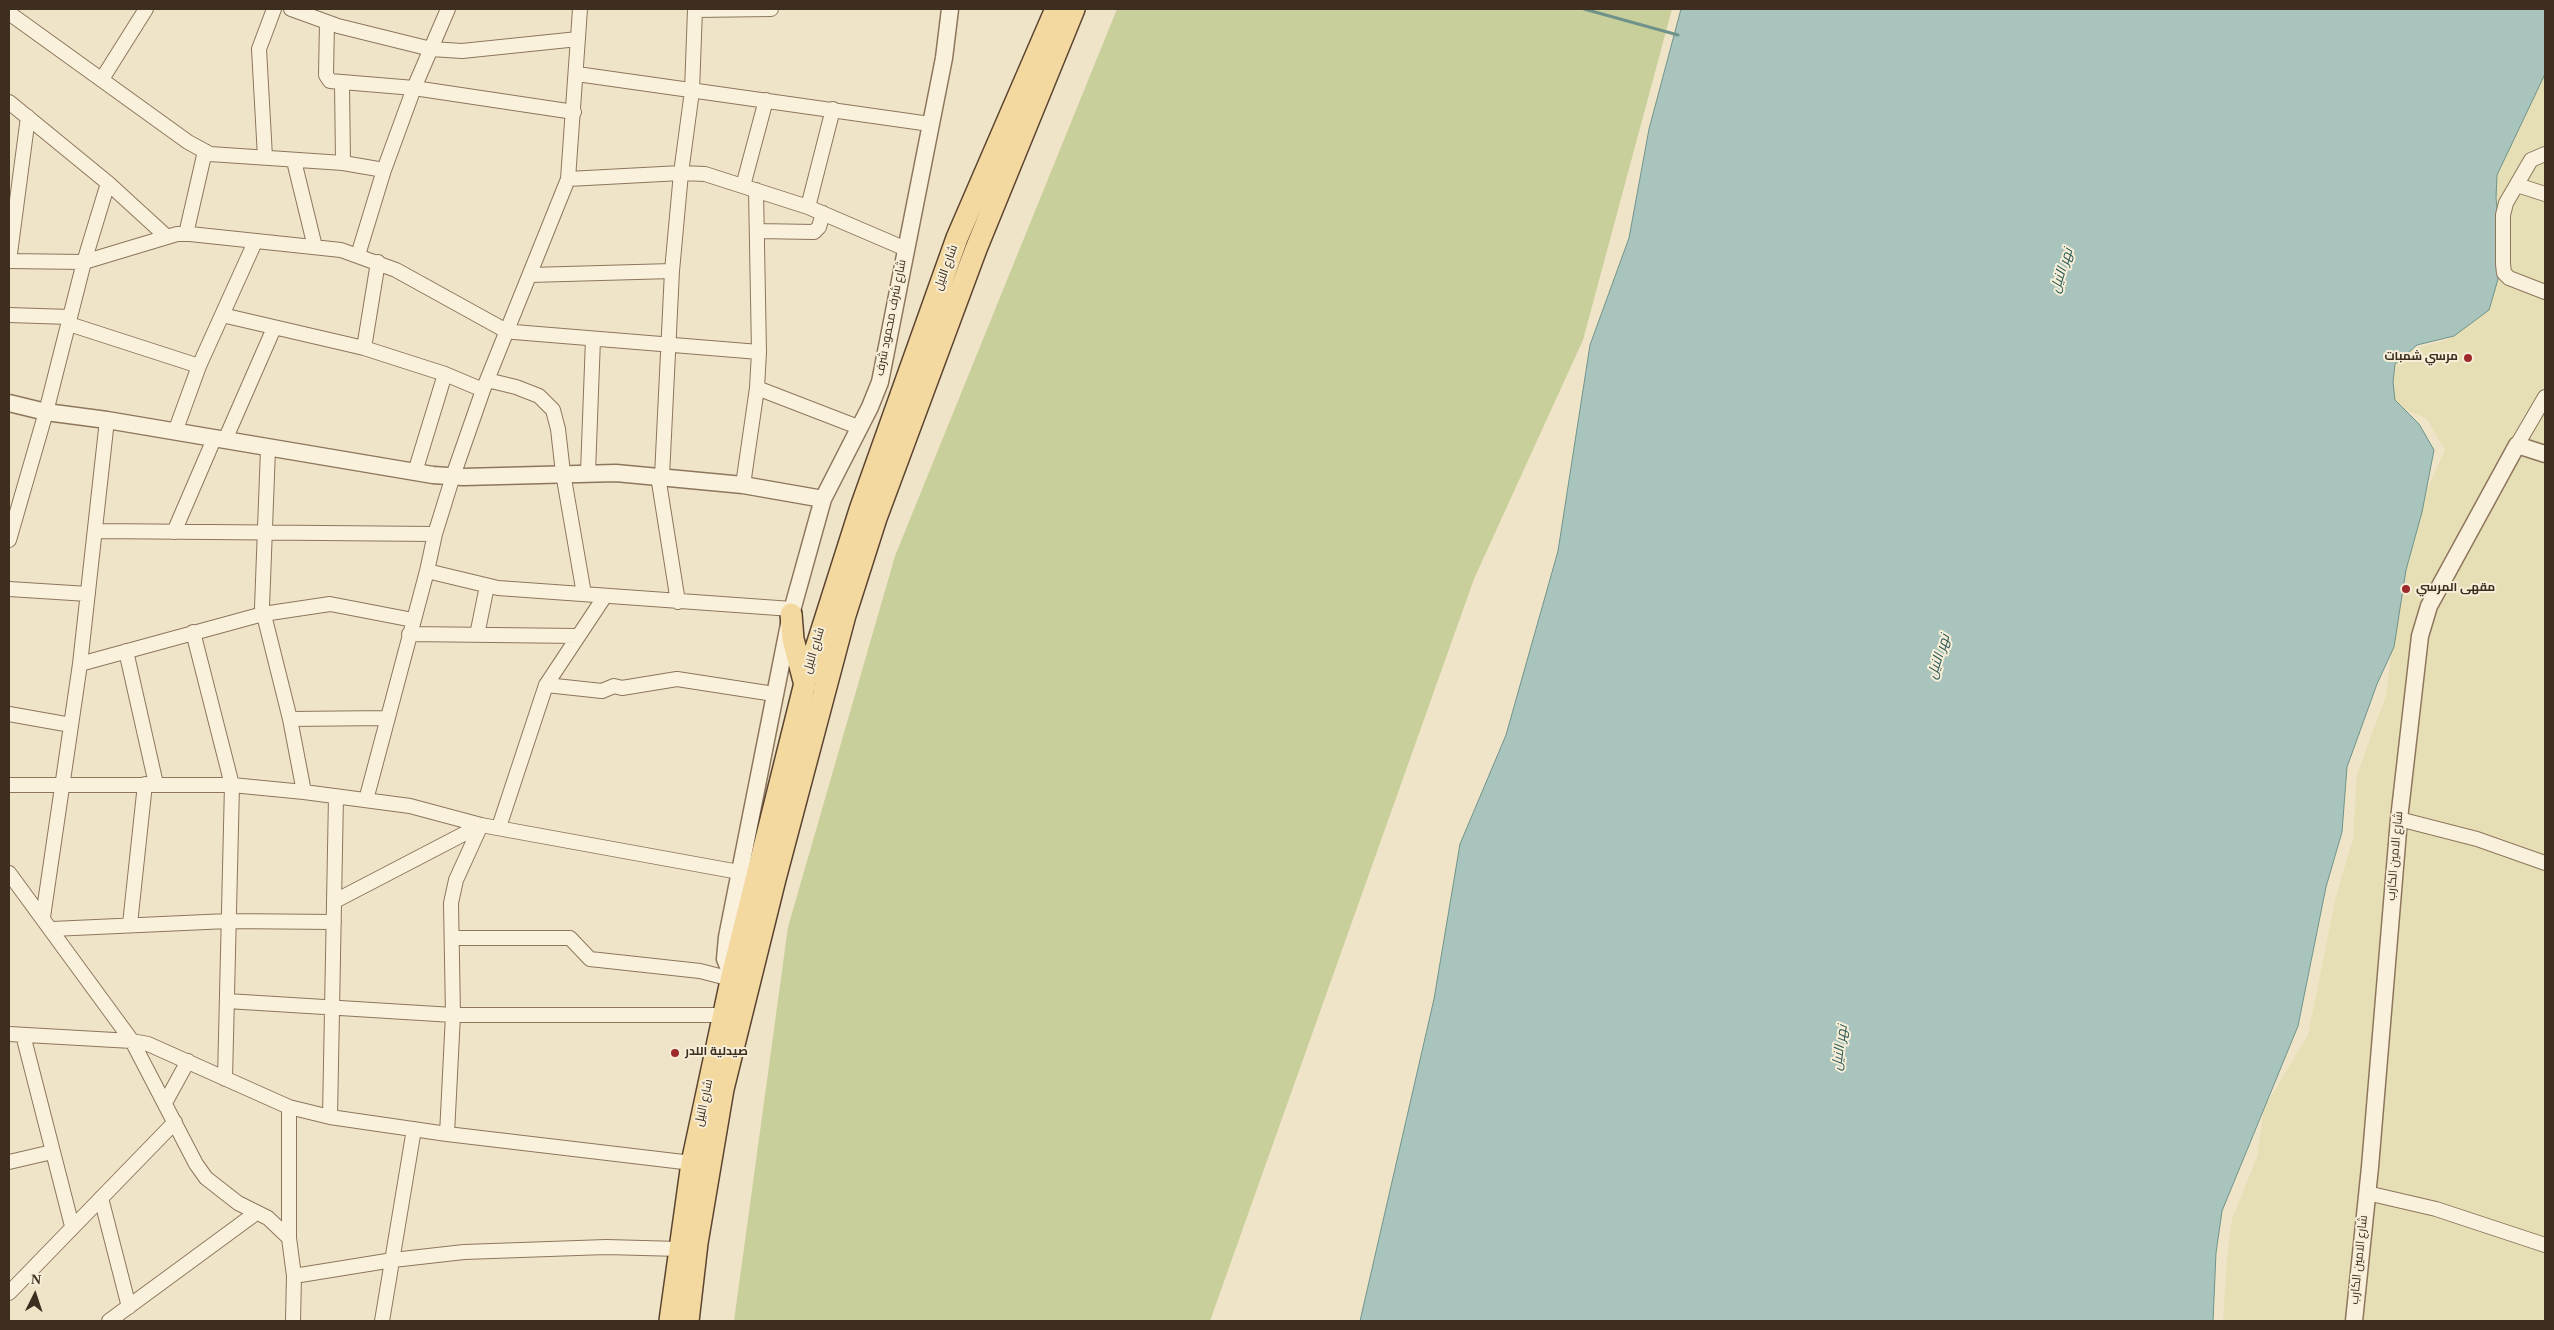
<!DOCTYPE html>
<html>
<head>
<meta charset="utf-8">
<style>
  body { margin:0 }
  #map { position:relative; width:2554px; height:1330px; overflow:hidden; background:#f0e4c8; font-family:Georgia,serif }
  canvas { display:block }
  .frame { position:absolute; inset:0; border:10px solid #3d2e20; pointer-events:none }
  .north { position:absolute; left:10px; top:1270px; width:50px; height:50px; -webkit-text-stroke:4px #f7eed8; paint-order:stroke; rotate:4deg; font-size:14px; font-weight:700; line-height:20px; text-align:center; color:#3d2e20 }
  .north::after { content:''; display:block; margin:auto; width:18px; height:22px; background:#3d2e20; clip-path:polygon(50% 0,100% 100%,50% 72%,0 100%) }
</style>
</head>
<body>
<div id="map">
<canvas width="2554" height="1330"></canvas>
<div class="frame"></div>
<div class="north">N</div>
</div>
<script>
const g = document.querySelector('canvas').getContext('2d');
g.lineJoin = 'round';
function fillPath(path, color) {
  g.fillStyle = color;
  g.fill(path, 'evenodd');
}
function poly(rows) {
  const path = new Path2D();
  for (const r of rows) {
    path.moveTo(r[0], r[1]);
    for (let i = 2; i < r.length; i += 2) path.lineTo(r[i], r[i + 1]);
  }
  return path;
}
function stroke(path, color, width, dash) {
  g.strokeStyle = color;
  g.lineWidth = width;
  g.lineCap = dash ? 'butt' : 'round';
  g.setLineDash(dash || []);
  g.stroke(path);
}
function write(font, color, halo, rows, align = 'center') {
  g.font = font + ' Georgia,Cairo,serif';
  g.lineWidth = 4;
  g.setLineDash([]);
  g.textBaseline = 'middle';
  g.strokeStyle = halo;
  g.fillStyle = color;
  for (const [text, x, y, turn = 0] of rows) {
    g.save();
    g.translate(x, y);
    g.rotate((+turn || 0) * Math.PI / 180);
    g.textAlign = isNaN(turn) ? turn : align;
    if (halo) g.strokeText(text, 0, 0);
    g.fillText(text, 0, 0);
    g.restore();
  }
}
fillPath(poly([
  [2545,66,2545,1321,2223,1321,2227,1258,2232,1219,2257,1157,2264,1108,2308,1035,2336,896,2353,839,2357,775,2386,695,2402,571,2416,514,2445,450,2426,418,2390,404,2387,370,2408,350,2447,340,2481,315,2490,178]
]), '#e6deb5');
fillPath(poly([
  [1117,9,1672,9,1583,340,1474,579,1210,1321,734,1321,788,927,895,556]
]), '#c9cf9b');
const water = poly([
  [1681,9,2545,9,2545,74,2497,175,2496,198,2503,262,2489,310,2454,336,2417,345,2395,364,2393,382,2395,400,2419,424,2434,450,2422,512,2406,570,2394,647,2377,684,2347,767,2342,832,2326,887,2298,1026,2222,1211,2216,1253,2213,1321,1360,1321,1434,999,1460,844,1506,735,1558,551,1590,345,1629,238,1649,129,1681,9]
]);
fillPath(water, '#a9c4bc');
stroke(water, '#6f938a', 1);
stroke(poly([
  [1584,9,1678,35]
]), '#6f938a', 3);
const minor = poly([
  [291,9,338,26,431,49,462,51,578,39],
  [695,10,771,9],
  [9,13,188,142,210,154,343,163,384,170],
  [327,22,326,75,330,81,414,88,574,112],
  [577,74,930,124],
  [102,79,146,9],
  [342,83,343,163],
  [9,102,108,183,167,237,177,234,190,234,341,250,396,270,501,328,514,332,759,352,757,388,858,427],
  [2545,154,2531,160,2506,203,2503,215,2503,264,2504,273,2509,278,2545,292],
  [265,157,259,49,274,9],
  [294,161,315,247],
  [568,179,681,173,705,174,808,207,906,249],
  [2517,185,2545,194],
  [743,186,766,100],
  [756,190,759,352],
  [808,207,833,109],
  [757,231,814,232,819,227,823,213],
  [186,234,205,151],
  [358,255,384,170,414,88,448,9],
  [9,261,84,262,167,237],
  [9,261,28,117],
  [530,275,672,271],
  [9,315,70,317],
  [222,315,364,348,445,374,483,390],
  [69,324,199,366],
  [364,348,378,262],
  [487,380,516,387,539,396,553,410,558,429,563,473,584,594],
  [175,432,199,366,255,242],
  [225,440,274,328],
  [2517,445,2545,397],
  [268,449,262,607,290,719,304,792],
  [415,472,445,374],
  [588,472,593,339],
  [658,476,678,602],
  [662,476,672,271,681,173,692,91,695,9],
  [743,485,757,388],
  [96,531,435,534],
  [174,532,214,439],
  [9,540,46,412,84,262,108,183],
  [427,571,498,588,792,609],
  [9,589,88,594],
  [193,632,232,785,225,1079],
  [409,634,578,636],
  [477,635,487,586],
  [126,651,156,784],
  [80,664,263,614,330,604,413,620],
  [546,685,602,691,614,686,622,688,677,679,774,694],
  [9,714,71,725],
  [290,719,387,718],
  [9,785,232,785,304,792,410,806,481,825,739,872],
  [366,800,427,571,435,534,453,476,483,390,568,179,580,9],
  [2399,819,2477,839,2545,863],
  [499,827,546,685,605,596],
  [9,873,132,1041,196,1164,206,1178,238,1203,268,1218,289,1238,294,1276,293,1321],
  [335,901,481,825],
  [43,917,80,664,107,420],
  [130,924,145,784],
  [52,929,228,921,334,922],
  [452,938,570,938,590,959,700,971,731,979],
  [227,1001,453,1015,724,1015],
  [9,1034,132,1041,148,1044,289,1107,330,1117,447,1134,692,1163],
  [23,1035,72,1226],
  [165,1103,188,1061],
  [330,1117,336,796],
  [447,1134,453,1015,451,903,456,880,481,825],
  [9,1162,52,1152],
  [2367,1193,2436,1209,2545,1245],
  [101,1198,129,1307],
  [289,1238,289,1107],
  [294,1276,393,1260,464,1252,606,1247,680,1249],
  [9,1293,175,1122],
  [109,1321,256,1213],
  [382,1321,414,1129]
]);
const tertiary = poly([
  [9,403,46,412,107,420,433,475,463,477,616,473,743,485,823,499],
  [732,976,725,959,727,937,791,614,823,499,870,407,880,382,944,58,950,9],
  [2354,1321,2370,1167,2399,819,2420,636,2429,606,2517,445,2545,454]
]);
const primary = poly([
  [791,614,793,639,805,685],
  [670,1321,692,1163,732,976,805,683,861,507,957,238,1056,9],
  [688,1321,697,1243,723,1089,775,879,845,615,876,518,976,249,1074,9]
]);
stroke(minor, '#8d765c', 16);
stroke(tertiary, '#8d765c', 19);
stroke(primary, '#5b4430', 24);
stroke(minor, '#faf1dc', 14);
stroke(tertiary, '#faf1dc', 16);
stroke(primary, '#f3d9a0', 21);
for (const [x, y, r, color] of [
  [2468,358,5,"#9e2a2b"],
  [2406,589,5,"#9e2a2b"],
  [675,1053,5,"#9e2a2b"]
]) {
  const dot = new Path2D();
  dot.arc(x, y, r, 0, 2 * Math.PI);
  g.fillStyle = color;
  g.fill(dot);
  stroke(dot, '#f7eed8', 2);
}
write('12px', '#3d2e20', '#f7eed8', [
  ["شارع النيل",947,268,-70],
  ["شارع شرف محمود شرف",892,318,-79],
  ["شارع النيل",815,651,-73],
  ["شارع الامين الكارب",2396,856,-85],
  ["شارع النيل",705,1103,-78],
  ["شارع الامين الكارب",2360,1260,-84]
]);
write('bold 12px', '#3d2e20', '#f7eed8', [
  ["مرسي شمبات",2458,358,"right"],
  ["مقهى المرسي",2416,589],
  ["صيدلية اللدر",685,1053]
], 'left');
write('italic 14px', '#2f5d5a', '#f7eed8', [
  ["نهر النيل",2063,271,-72],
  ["نهر النيل",1940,657,-72],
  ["نهر النيل",1841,1048,-82]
]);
</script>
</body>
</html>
